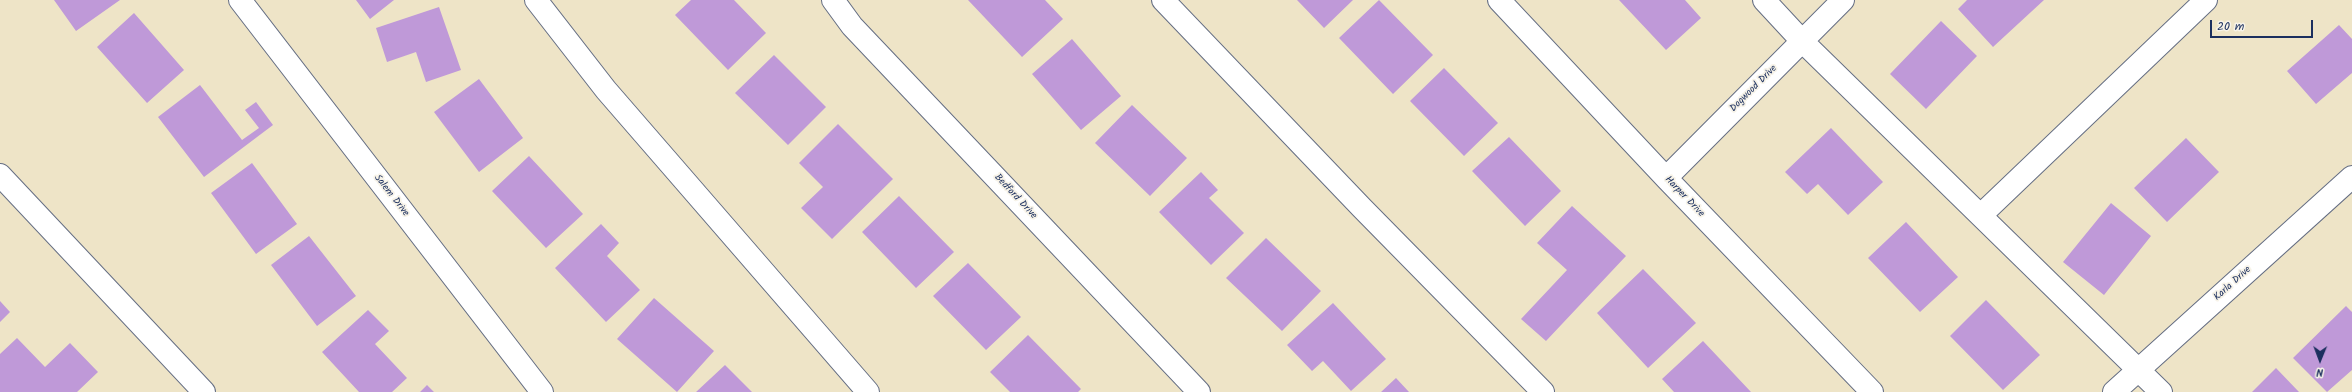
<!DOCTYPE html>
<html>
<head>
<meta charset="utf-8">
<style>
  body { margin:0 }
  #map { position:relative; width:2352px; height:392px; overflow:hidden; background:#eee4c7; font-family:Kalam,sans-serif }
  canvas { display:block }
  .north { position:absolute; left:2300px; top:340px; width:40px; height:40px; -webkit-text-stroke:3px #f7f3e8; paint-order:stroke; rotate:181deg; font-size:11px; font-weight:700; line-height:16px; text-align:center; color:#1b2f5e }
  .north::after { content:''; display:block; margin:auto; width:14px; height:18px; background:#1b2f5e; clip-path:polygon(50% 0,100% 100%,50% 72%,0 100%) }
  .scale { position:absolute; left:2210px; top:20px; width:103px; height:18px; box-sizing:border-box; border:2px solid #1b2f5e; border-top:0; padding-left:5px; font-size:12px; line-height:14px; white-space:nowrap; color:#1b2f5e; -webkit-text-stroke:3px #f7f3e8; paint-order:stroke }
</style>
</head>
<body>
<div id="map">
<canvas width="2352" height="392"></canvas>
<div class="north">N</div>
<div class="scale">20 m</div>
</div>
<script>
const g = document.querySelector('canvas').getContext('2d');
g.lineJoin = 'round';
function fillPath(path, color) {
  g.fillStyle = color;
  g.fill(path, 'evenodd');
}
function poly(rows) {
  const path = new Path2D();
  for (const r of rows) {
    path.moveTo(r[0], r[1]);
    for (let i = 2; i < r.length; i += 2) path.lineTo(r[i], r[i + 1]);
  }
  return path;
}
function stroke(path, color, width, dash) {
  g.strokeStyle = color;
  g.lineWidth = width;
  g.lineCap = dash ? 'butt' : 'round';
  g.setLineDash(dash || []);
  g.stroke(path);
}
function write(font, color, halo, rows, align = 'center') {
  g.font = font + ' Kalam,sans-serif';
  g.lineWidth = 3.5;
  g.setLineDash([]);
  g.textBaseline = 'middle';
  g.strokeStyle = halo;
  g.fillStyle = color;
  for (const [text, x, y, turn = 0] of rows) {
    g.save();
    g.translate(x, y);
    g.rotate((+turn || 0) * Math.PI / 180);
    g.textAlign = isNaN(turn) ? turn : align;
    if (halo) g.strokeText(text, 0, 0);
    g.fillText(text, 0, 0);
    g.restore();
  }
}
fillPath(poly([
  [54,0,120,0,76,31],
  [356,0,394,0,370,19],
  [691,0,734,0,766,33,728,70,675,15],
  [968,0,1045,0,1063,19,1022,57],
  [1297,0,1353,0,1324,28],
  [1379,0,1433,55,1393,94,1339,38],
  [1619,0,1685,0,1701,18,1666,50],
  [1967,0,2044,0,1993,47,1958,9],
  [439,7,461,70,426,82,416,52,387,62,376,28],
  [134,13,184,70,147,103,97,47],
  [1941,21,1977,56,1926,109,1890,74],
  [2339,25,2352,39,2352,73,2316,104,2287,71],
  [1072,39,1121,96,1081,130,1032,74],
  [774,55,826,107,788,145,735,93],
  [1444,68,1498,123,1464,156,1410,101],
  [479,79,523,138,479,172,434,112],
  [200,85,242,140,259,128,245,110,256,102,273,125,204,177,158,117],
  [1132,105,1187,158,1150,196,1095,143],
  [838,124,893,179,832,239,801,208,823,187,799,163],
  [1831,128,1883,182,1848,215,1818,184,1807,194,1785,172],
  [1509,137,1561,191,1525,226,1472,171],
  [2186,138,2219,172,2167,222,2134,188],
  [529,156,583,214,546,248,492,191],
  [252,163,297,224,256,254,211,193],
  [1201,172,1218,190,1209,198,1244,233,1211,265,1159,212],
  [899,196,954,252,916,288,862,232],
  [2111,203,2151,236,2104,295,2063,262],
  [1572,206,1626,256,1546,341,1521,319,1567,270,1537,243],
  [1906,222,1958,277,1920,312,1868,258],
  [601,224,619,243,607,256,640,290,606,322,555,268],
  [309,236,356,296,317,326,271,265],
  [1266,238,1321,291,1282,331,1226,278],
  [968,263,1021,317,986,350,933,296],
  [1643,269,1696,323,1648,368,1597,313],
  [654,298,714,351,677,392,617,339],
  [1986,300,2040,355,2003,390,1950,336],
  [0,301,10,312,0,322],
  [1333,303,1386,359,1351,391,1323,361,1312,371,1287,345],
  [2346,306,2352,312,2352,370,2327,392,2293,358],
  [368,310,389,331,375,344,407,378,392,392,359,392,322,352],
  [1028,335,1081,389,1078,392,1010,392,990,372],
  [17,338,45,367,70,343,98,372,77,392,0,392,0,354],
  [1703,341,1751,392,1674,392,1662,379],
  [725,365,752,392,696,392],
  [2276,368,2299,392,2252,392],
  [1396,378,1409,392,1381,392],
  [427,385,434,392,420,392]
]), '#bf99d8');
const minor = poly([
  [240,0,542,392],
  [536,0,606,90,868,392],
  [833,0,852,26,1199,392],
  [1163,0,1362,208,1543,392],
  [1499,0,1666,178,1872,392],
  [1764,0,1802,41,2161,392],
  [0,175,204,392],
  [1666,178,1843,0],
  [1981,215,2206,0],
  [2114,392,2352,177]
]);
stroke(minor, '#656e83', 24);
stroke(minor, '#fff', 22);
write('10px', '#1b2f5e', '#f7f3e8', [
  ["Dogwood Drive",1754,89,-45],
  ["Salem Drive",391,196,52],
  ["Bedford Drive",1015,197,47],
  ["Harper Drive",1684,197,46],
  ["Karla Drive",2233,284,-42]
]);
</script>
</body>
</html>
